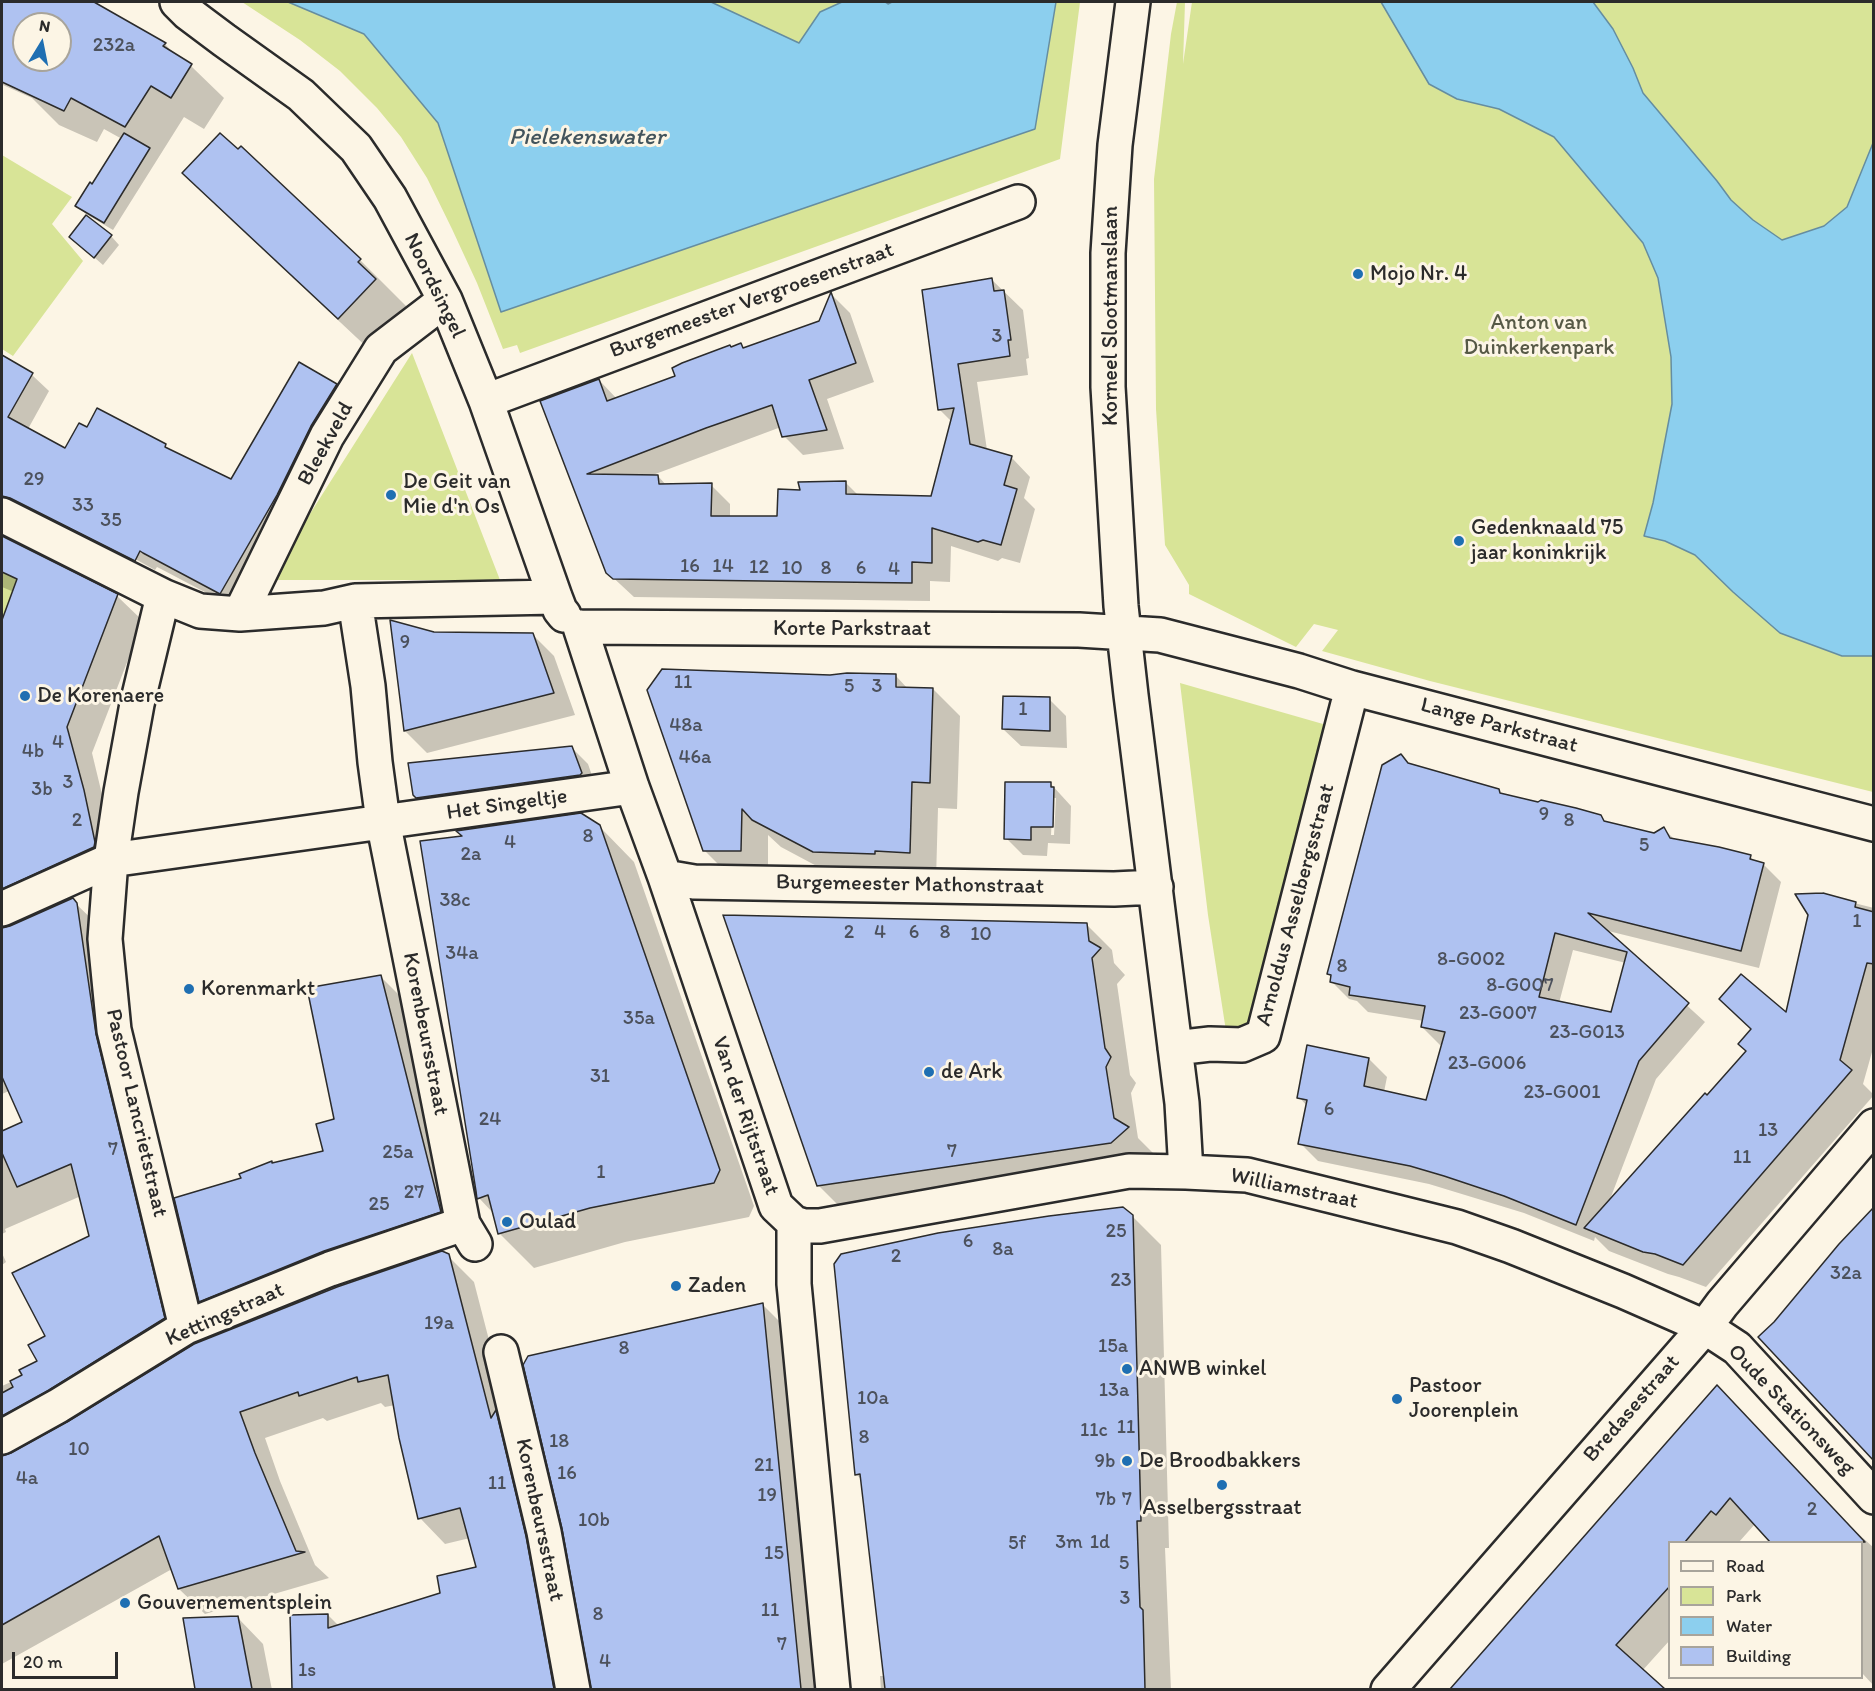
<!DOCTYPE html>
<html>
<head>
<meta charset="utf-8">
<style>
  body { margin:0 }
  #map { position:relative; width:1875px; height:1691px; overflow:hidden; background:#fcf5e5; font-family:Itim,sans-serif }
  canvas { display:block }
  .frame { position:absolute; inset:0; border:3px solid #2b2b2b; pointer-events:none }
  .legend { position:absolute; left:1668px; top:1541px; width:195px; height:138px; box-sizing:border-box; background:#fcf5e5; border:2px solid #a8a49b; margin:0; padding:8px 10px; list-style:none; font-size:18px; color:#2b2b2b }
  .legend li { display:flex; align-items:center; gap:12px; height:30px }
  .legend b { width:30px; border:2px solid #a8a49b }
  .north { position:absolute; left:12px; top:12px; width:60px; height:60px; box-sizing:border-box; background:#fcf5e5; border:2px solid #a8a49b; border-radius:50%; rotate:10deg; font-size:16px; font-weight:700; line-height:24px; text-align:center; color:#2b2b2b }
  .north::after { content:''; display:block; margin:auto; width:21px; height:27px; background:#1f6fb2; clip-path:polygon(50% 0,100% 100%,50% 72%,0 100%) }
  .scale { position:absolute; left:12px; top:1652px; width:106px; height:27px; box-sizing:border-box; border:3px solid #2b2b2b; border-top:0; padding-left:8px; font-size:18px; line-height:21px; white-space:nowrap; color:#2b2b2b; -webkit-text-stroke:4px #fcf5e5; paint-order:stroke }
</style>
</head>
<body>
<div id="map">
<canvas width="1875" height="1691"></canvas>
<div class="frame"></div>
<ul class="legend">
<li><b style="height:8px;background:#fcf5e5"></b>Road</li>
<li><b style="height:16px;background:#d8e497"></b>Park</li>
<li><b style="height:16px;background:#8ccfee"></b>Water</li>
<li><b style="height:16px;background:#afc2f1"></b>Building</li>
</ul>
<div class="north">N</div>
<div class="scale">20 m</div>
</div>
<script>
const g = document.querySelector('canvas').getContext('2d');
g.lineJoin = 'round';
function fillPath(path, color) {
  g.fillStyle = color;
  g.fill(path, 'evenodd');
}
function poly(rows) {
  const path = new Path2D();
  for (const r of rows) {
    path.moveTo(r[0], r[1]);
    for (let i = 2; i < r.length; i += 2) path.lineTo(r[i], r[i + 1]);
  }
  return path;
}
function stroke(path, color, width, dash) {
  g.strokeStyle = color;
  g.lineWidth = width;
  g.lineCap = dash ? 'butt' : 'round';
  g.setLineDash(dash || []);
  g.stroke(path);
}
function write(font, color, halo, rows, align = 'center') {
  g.font = font + ' Itim,sans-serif';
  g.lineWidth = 6;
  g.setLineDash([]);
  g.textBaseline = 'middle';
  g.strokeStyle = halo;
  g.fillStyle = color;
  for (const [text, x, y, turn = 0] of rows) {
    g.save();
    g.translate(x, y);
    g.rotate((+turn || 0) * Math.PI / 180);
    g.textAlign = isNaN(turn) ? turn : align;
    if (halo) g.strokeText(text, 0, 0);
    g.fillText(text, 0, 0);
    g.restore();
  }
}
fillPath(poly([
  [242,2,288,2,364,34,438,123,501,312,1035,129,1056,2,1080,2,1060,159,520,353,517,345,503,349,477,283,452,229,427,178,401,137,377,108,340,71,300,40],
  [711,2,842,2,820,12,799,43],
  [1177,2,1185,2,1183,64,1192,2,1873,2,1873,792,1430,681,1322,651,1338,630,1314,624,1296,647,1189,594,1189,585,1165,545,1156,409,1154,179,1171,34],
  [2,155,72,197,52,224,83,261,13,356,2,349],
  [412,353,500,580,268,580],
  [2,572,24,582,30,607,10,599,2,620],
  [1180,683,1330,726,1256,1024,1226,1031,1208,915]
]), '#d8e497');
const water = poly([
  [288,2,711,2,799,43,820,12,842,2,885,2,888,4,892,2,1056,2,1035,129,501,312,438,123,364,34,288,2],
  [1381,2,1593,2,1613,29,1633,68,1643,93,1717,181,1731,200,1753,220,1782,240,1824,226,1847,207,1873,143,1873,656,1842,656,1780,633,1733,592,1695,555,1665,541,1644,536,1653,503,1672,404,1671,357,1658,278,1643,243,1554,137,1499,109,1457,99,1429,84,1381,2]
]);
fillPath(water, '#8ccfee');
stroke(water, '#658da0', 1.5);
fillPath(poly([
  [2,2,92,2,165,44,178,58,191,66,224,98,204,129,184,117,113,230,86,214,77,206,93,186,122,139,104,129,97,142,59,125,32,98,3,85,2,88],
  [24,24,60,24,60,60,24,60],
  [241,148,360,260,408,308,387,366,232,221,184,173,238,151],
  [111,236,119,245,103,265,71,237],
  [992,280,1023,310,1029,358,1026,359,1028,375,977,382,987,450,1012,458,1030,477,1024,498,1035,509,1020,563,1002,558,998,561,951,546,950,582,930,581,930,601,634,597,607,572,542,402,599,380,617,399,677,377,741,344,745,349,820,323,832,295,850,313,874,382,827,399,844,449,803,455,784,436,781,427,650,476,658,476,667,486,711,485,730,504,730,517,779,518,803,492,846,483,859,496,932,497,952,422,939,409],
  [2,357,32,375,49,391,28,429,65,450,87,429,165,446,171,451,232,480,299,364,336,386,353,402,237,609,161,569,157,567,155,570,2,485],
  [2,537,117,596,143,621,92,753,120,869,20,917,9,927,72,900,103,930,121,1062,190,1344,75,1415,19,1446,10,1454,448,1256,474,1282,512,1429,574,1690,293,1690,292,1616,328,1615,339,1626,442,1594,478,1568,470,1538,445,1544,420,1518,395,1405,385,1407,381,1403,327,1421,323,1418,265,1438,280,1481,315,1565,329,1578,205,1614,179,1589,172,1569,2,1664,2,1386,24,1376,40,1362,47,1336,90,1237,81,1196,5,1229,6,1232,2,1234,2,1133,24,1123,9,1091,2,1094,2,786,6,784,6,761,2,747,2,624,14,592,2,587],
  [392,622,434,633,532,634,554,656,575,715,427,753,405,731],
  [830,676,896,676,908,689,933,689,960,716,957,809,938,808,936,880,841,879,781,847,768,835,768,878,731,877,704,850],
  [1049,699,1066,716,1067,748,1021,746,1003,729],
  [571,747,588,764,597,790,431,812,414,795],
  [1401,756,1411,766,1498,791,1502,795,1601,816,1608,824,1654,835,1664,829,1676,841,1750,857,1756,862,1763,864,1781,882,1759,968,1604,930,1705,1022,1656,1079,1609,1202,1748,1051,1752,1030,1721,999,1787,1015,1822,895,1874,908,1874,1045,1863,1084,1874,1095,1706,1287,1679,1277,1668,1274,1609,1251,1595,1237,1594,1241,1524,1213,1429,1184,1318,1161,1300,1143,1307,1106,1299,1097,1369,1059,1387,1077,1384,1092,1427,1101,1443,1045,1440,1045,1422,1027,1424,1021,1368,1012,1357,1001,1349,999,1331,981,1332,978,1328,974],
  [1573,950,1626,963,1612,1014,1559,1003],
  [1050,783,1071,806,1070,844,1048,843,1047,856,1023,855,1006,838],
  [1053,798,1056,798,1054,835,1051,835],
  [599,826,634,862,754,1206,749,1217,625,1242,534,1268,499,1233,494,1214,479,1198,465,837],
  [1086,924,1112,950,1114,963,1125,975,1117,984,1130,1075,1136,1083,1131,1093,1138,1138,1153,1153,1137,1168,844,1211,818,1185],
  [381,977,407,1003,467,1237,350,1277,226,1327,200,1301,243,1179,273,1165,325,1152],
  [1132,1216,1161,1245,1169,1548,1165,1548,1171,1690,881,1690,880,1676,885,1676,862,1480,856,1474],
  [2,1253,6,1262,2,1265],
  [763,1305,789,1331,824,1690,593,1690],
  [1717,1387,1852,1528,1874,1548,1874,1686,1862,1673,1862,1542,1772,1542,1755,1524,1739,1542,1670,1542,1670,1640,1642,1671,1662,1690,1451,1690],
  [238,1618,263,1644,272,1690,197,1690,185,1619]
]), '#0003');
const building = poly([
  [2,2,94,2,166,43,163,46,192,64,171,98,151,86,125,127,71,98,64,111,2,82,2,2],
  [24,24,60,24,60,60,24,60,24,24],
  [124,133,150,148,104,223,75,206,90,182,92,184,124,133],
  [220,133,238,149,241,146,361,259,358,262,376,279,338,319,182,173,220,133],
  [86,215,112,235,94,258,69,237,86,215],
  [992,278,994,291,1004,290,1011,340,1008,340,1010,356,958,364,970,444,1012,456,1004,485,1017,489,1001,545,983,540,978,542,932,528,932,563,912,562,912,583,613,579,606,573,540,401,599,379,607,401,675,376,672,368,682,363,730,345,731,347,741,343,743,348,819,321,831,292,856,363,809,380,827,430,782,437,772,405,706,428,587,474,658,475,659,484,712,483,711,516,777,516,778,489,800,490,798,482,846,481,846,494,931,496,954,408,938,410,922,290,992,278],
  [2,355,33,373,8,417,65,448,79,423,87,427,97,408,166,444,165,447,231,479,299,362,337,384,311,426,277,495,220,594,143,553,140,551,135,561,10,498,2,496,2,355],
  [2,536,118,594,67,727,84,790,95,842,94,847,2,889,2,620,17,579,2,572,2,536],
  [390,620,434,632,533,633,554,693,404,731,390,620],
  [662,669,830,675,847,673,896,674,896,687,933,688,930,783,912,782,910,853,875,851,875,854,813,852,752,820,742,809,741,851,703,851,647,690,662,669],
  [1003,696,1050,697,1050,731,1002,729,1003,696],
  [572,746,582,773,580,775,416,798,413,795,408,763,572,746],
  [1401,754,1408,763,1499,789,1500,793,1538,802,1541,800,1576,808,1601,815,1604,821,1654,833,1664,827,1670,838,1719,847,1751,855,1750,859,1764,863,1741,951,1588,913,1689,1003,1639,1061,1576,1225,1504,1196,1444,1176,1410,1166,1298,1144,1307,1100,1297,1098,1307,1045,1369,1058,1364,1086,1426,1100,1445,1032,1421,1027,1425,1006,1349,995,1350,987,1330,982,1331,975,1327,974,1382,765,1401,754],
  [1555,933,1627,952,1611,1012,1539,997,1555,933],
  [1005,782,1051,782,1051,787,1054,787,1053,827,1031,827,1031,840,1004,839,1005,782],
  [581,813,600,825,720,1170,714,1183,590,1208,498,1234,488,1195,477,1199,476,1191,420,841,462,836,456,831,581,813],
  [1823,893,1856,902,1855,907,1874,912,1874,964,1867,963,1840,1060,1852,1070,1683,1265,1655,1254,1643,1252,1584,1228,1705,1093,1707,1095,1746,1051,1738,1044,1751,1029,1719,999,1741,974,1786,1012,1808,915,1795,894,1823,893],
  [73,898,77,903,96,1034,165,1318,49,1390,2,1416,2,1393,13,1387,10,1381,22,1375,19,1370,37,1361,28,1345,45,1336,12,1273,89,1236,71,1164,17,1187,2,1153,2,1131,22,1122,2,1077,2,928,10,926,73,898],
  [723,915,1087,923,1089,941,1101,948,1092,958,1105,1048,1111,1057,1106,1067,1114,1118,1129,1127,1111,1143,817,1186,723,915],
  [381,975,441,1212,324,1251,199,1302,174,1198,241,1178,239,1174,272,1161,272,1163,323,1151,316,1124,334,1119,307,988,381,975],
  [1123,1207,1133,1215,1141,1521,1137,1521,1140,1607,1143,1610,1145,1689,885,1689,860,1474,855,1475,834,1264,841,1254,938,1233,1049,1216,1123,1207],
  [1874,1207,1874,1461,1758,1337,1774,1322,1839,1244,1874,1207],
  [442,1251,449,1254,491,1418,496,1410,526,1536,554,1689,292,1689,290,1615,328,1614,328,1628,440,1593,437,1576,476,1567,460,1508,418,1519,399,1438,388,1375,358,1382,357,1377,299,1396,298,1392,240,1412,255,1453,296,1551,305,1552,178,1589,159,1536,2,1625,2,1456,11,1453,67,1422,194,1344,337,1287,442,1251],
  [763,1303,801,1689,591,1689,562,1529,523,1365,528,1356,763,1303],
  [1717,1385,1865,1542,1770,1542,1730,1498,1716,1515,1711,1511,1685,1542,1670,1542,1670,1586,1616,1645,1665,1689,1450,1689,1717,1385],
  [238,1616,252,1689,195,1689,183,1618,238,1616]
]);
fillPath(building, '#afc2f1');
stroke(building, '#2b2b2b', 1.5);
const minor = poly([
  [177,2,188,13,224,40,301,95,356,148,390,198,445,300,486,401,555,597,560,610,564,615],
  [1133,2,1115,145,1108,253,1108,387,1121,606,1131,695,1182,1103,1186,1172],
  [486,401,1018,202],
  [2,515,163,596],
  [355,601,368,686,375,762,383,821,463,1224,475,1244],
  [240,614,327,436,381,349,445,300],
  [580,627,632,787,665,877,776,1206,794,1223,804,1226,820,1226,1129,1171,1186,1172,1247,1175,1332,1196,1457,1227,1511,1246,1623,1291,1705,1327,1737,1348,1874,1497],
  [580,627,1079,630,1160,635,1299,671,1352,688,1874,824],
  [665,877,694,882,1114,889,1156,887],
  [2,909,111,860,632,787],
  [1175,1048,1210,1044,1242,1045,1263,1036,1352,688],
  [794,1223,794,1284,833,1690],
  [186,1327,114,1030,105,939,111,860,121,792,137,704,163,596,200,611,240,614,324,608,355,601,555,597],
  [501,1352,544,1532,573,1690],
  [2,1437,58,1406,186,1327,330,1269,463,1224],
  [1388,1690,1705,1327,1722,1304,1874,1126]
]);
stroke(minor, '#2b2b2b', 38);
stroke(minor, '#fcf5e5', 33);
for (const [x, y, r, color] of [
  [1358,274,6,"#1f6fb2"],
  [391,495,6,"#1f6fb2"],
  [1459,541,6,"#1f6fb2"],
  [25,696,6,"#1f6fb2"],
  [189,989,6,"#1f6fb2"],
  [929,1072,6,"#1f6fb2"],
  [507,1222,6,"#1f6fb2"],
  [676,1286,6,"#1f6fb2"],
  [1127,1369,6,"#1f6fb2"],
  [1397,1399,6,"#1f6fb2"],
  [1127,1461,6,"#1f6fb2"],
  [1222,1485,6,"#1f6fb2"],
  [125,1603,6,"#1f6fb2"]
]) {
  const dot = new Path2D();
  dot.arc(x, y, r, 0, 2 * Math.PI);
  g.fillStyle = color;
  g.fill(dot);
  stroke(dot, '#fcf5e5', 2);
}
write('20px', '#4c515c', null, [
  ["232a",114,46],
  ["3",997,337],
  ["29",34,480],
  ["33",83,506],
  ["35",111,521],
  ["16",690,567],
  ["14",723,567],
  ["12",759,568],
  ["10",792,569],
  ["8",826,569],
  ["6",861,569],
  ["4",894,570],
  ["9",405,643],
  ["11",683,683],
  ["5",849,687],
  ["3",877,687],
  ["1",1023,710],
  ["48a",686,726],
  ["4",58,743],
  ["4b",33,752],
  ["46a",695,758],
  ["3",68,783],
  ["3b",42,790],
  ["9",1544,815],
  ["2",77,821],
  ["8",1569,821],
  ["8",588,837],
  ["4",510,843],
  ["5",1644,846],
  ["2a",471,855],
  ["38c",455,901],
  ["1",1857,922],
  ["2",849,933],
  ["4",880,933],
  ["6",914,933],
  ["8",945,933],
  ["10",981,935],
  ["34a",462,954],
  ["8-G002",1471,960],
  ["8",1342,967],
  ["8-G007",1520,986],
  ["23-G007",1498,1014],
  ["35a",639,1019],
  ["23-G013",1587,1033],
  ["23-G006",1487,1064],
  ["31",600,1077],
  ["23-G001",1562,1093],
  ["6",1329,1110],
  ["24",490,1120],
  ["13",1768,1131],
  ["7",113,1150],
  ["7",952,1152],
  ["25a",398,1153],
  ["11",1742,1158],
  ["1",601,1173],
  ["27",414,1193],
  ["25",379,1205],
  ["25",1116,1232],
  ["6",968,1242],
  ["8a",1003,1250],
  ["2",896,1257],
  ["32a",1846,1274],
  ["23",1121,1281],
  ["19a",439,1324],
  ["15a",1113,1347],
  ["8",624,1349],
  ["13a",1114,1391],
  ["10a",873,1399],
  ["11",1126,1428],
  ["11c",1094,1431],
  ["8",864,1438],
  ["18",559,1442],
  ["10",79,1450],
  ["9b",1105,1462],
  ["21",764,1466],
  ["16",567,1474],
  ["4a",27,1479],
  ["11",497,1484],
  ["19",767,1496],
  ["7b",1106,1500],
  ["7",1127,1500],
  ["2",1812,1510],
  ["10b",594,1521],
  ["3m",1069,1543],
  ["1d",1100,1543],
  ["5f",1017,1544],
  ["15",774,1554],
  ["5",1124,1564],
  ["3",1125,1599],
  ["11",770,1611],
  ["8",598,1615],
  ["7",782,1645],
  ["4",605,1662],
  ["1s",307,1671]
]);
write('22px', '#2b2b2b', '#fcf5e5', [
  ["Mojo Nr. 4",1370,274],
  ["De Geit van",403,482],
  ["Mie d'n Os",403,507],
  ["Gedenknaald 75",1471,528],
  ["jaar koninkrijk",1471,553],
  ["De Korenaere",37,696],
  ["Korenmarkt",201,989],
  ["de Ark",941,1072],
  ["Oulad",519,1222],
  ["Zaden",688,1286],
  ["ANWB winkel",1139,1369],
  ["Pastoor",1409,1386],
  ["Joorenplein",1409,1411],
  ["De Broodbakkers",1139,1461],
  ["Asselbergsstraat",1222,1508,"center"],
  ["Gouvernementsplein",137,1603]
], 'left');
write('22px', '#2b2b2b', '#fcf5e5', [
  ["Noordsingel",434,286,64],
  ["Burgemeester Vergroesenstraat",752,301,-20],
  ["Korneel Slootmanslaan",1111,316,-90],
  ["Bleekveld",326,444,-61],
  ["Korte Parkstraat",852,629],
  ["Lange Parkstraat",1499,726,15],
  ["Het Singeltje",507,805,-8],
  ["Burgemeester Mathonstraat",910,885,1],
  ["Arnoldus Asselbergsstraat",1296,905,-75],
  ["Korenbeursstraat",425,1034,79],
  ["Pastoor Lancrietstraat",136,1113,77],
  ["Van der Rijtstraat",745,1116,71],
  ["Williamstraat",1294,1189,12],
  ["Kettingstraat",225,1315,-24],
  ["Bredasestraat",1632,1409,-49],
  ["Oude Stationsweg",1791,1410,46],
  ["Korenbeursstraat",539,1520,78]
]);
write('22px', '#565946', '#fcf5e5', [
  ["Anton van",1539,323],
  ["Duinkerkenpark",1539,348]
]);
write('italic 24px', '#43545c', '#fcf5e5', [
  ["Pielekenswater",587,138]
]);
</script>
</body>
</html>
